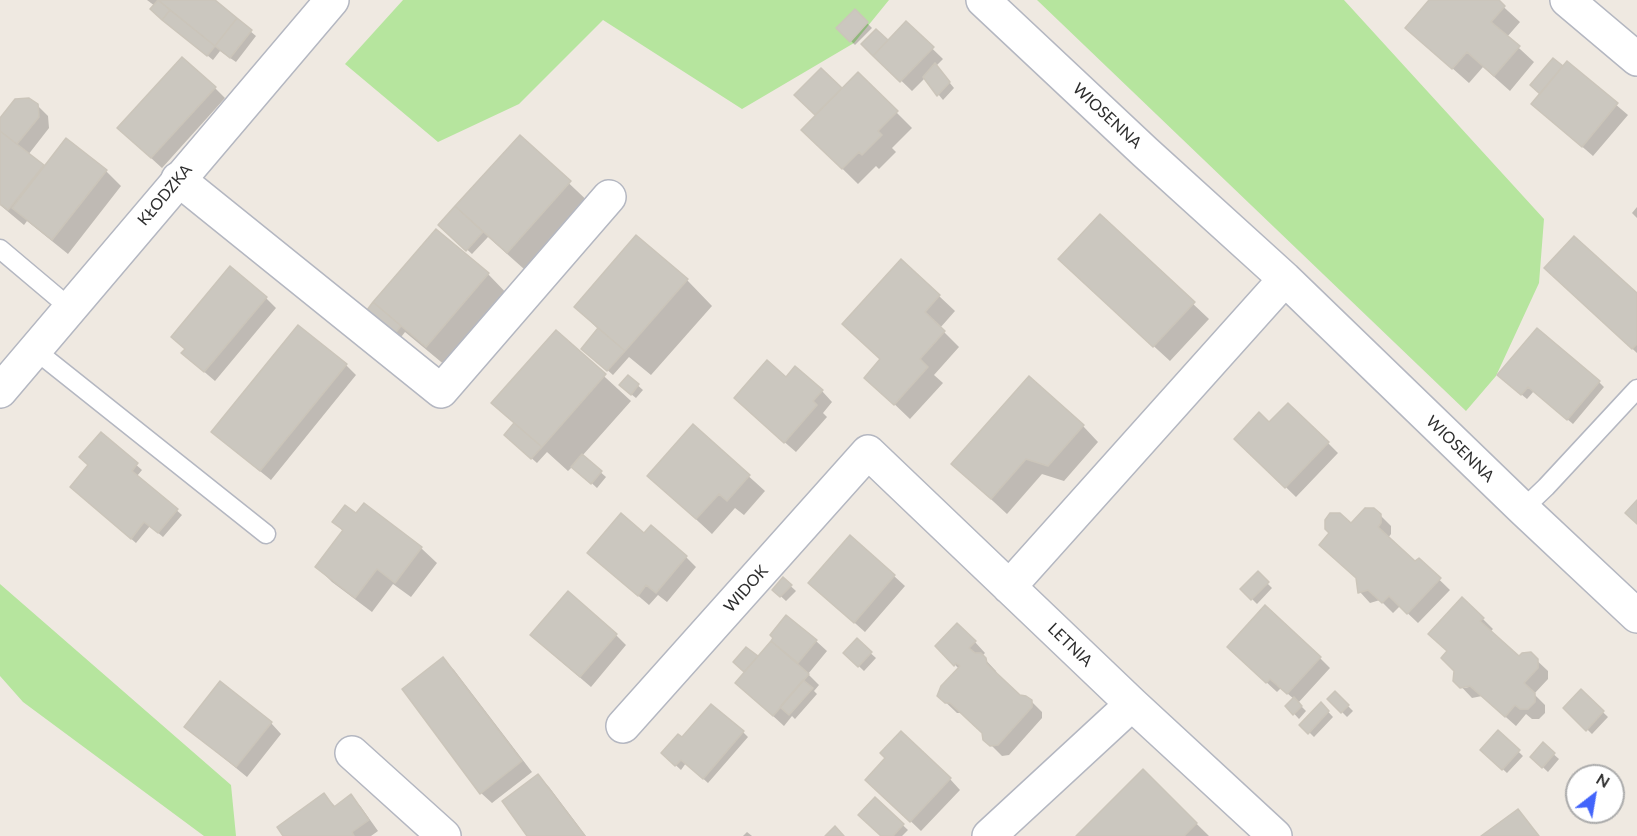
<!DOCTYPE html>
<html>
<head>
<meta charset="utf-8">
<style>
  body { margin:0 }
  #map { position:relative; width:1637px; height:836px; overflow:hidden; background:#efe9e1; font-family:Lato,sans-serif }
  canvas { display:block }
  .north { position:absolute; left:1565px; top:764px; width:60px; height:60px; box-sizing:border-box; background:#fff; border:2px solid #ababab; border-radius:50%; rotate:31deg; font-size:16px; font-weight:700; line-height:24px; text-align:center; color:#2e2e2e }
  .north::after { content:''; display:block; margin:auto; width:21px; height:27px; background:#4264fb; clip-path:polygon(50% 0,100% 100%,50% 72%,0 100%) }
</style>
</head>
<body>
<div id="map">
<canvas width="1637" height="836"></canvas>
<div class="north">N</div>
</div>
<script>
const g = document.querySelector('canvas').getContext('2d');
g.lineJoin = 'round';
function fillPath(path, color) {
  g.fillStyle = color;
  g.fill(path, 'evenodd');
}
function poly(rows) {
  const path = new Path2D();
  for (const r of rows) {
    path.moveTo(r[0], r[1]);
    for (let i = 2; i < r.length; i += 2) path.lineTo(r[i], r[i + 1]);
  }
  return path;
}
function stroke(path, color, width, dash) {
  g.strokeStyle = color;
  g.lineWidth = width;
  g.lineCap = dash ? 'butt' : 'round';
  g.setLineDash(dash || []);
  g.stroke(path);
}
function write(font, color, halo, rows, align = 'center') {
  g.font = font + ' Lato,sans-serif';
  g.lineWidth = 4.5;
  g.setLineDash([]);
  g.textBaseline = 'middle';
  g.strokeStyle = halo;
  g.fillStyle = color;
  for (const [text, x, y, turn = 0] of rows) {
    g.save();
    g.translate(x, y);
    g.rotate((+turn || 0) * Math.PI / 180);
    g.textAlign = isNaN(turn) ? turn : align;
    if (halo) g.strokeText(text, 0, 0);
    g.fillText(text, 0, 0);
    g.restore();
  }
}
fillPath(poly([
  [403,0,889,0,854,43,742,109,603,20,519,104,438,142,345,64],
  [1037,0,1344,0,1544,219,1539,283,1496,376,1466,411],
  [0,584,231,785,236,836,204,836,23,702,0,676]
]), '#b6e59e');
fillPath(poly([
  [147,0,213,0,256,36,236,62,220,51,213,60,157,14,155,6],
  [1431,0,1496,0,1520,22,1507,37,1534,62,1510,91,1483,67,1469,83,1407,28],
  [855,11,872,28,855,45,838,28],
  [906,23,943,59,936,66,954,88,943,100,925,78,912,91,863,44,876,31,888,42],
  [1567,63,1628,115,1593,156,1533,104],
  [821,70,842,90,858,74,912,128,892,148,896,152,879,169,876,166,858,184,803,130,817,115,797,95],
  [215,88,225,98,162,168,129,138],
  [37,105,48,116,49,128,28,155,45,168,106,171,121,186,68,254,27,221,24,225,0,205,0,120],
  [520,137,595,208,533,277,488,237,472,254,440,225],
  [1637,207,1637,218,1632,213],
  [1100,216,1209,319,1170,361,1075,274],
  [436,231,488,274,513,300,452,371,405,332,398,341,366,313],
  [687,280,712,306,651,375,629,357,613,375,588,353,599,330,576,307],
  [1562,284,1637,295,1637,353],
  [939,296,955,311,940,328,959,347,934,375,943,383,910,419,866,377],
  [266,298,276,308,215,381,194,363],
  [556,332,631,401,582,456,606,477,597,488,573,466,568,471,547,452,537,463,511,440,515,424,493,403],
  [346,365,356,375,271,480,224,442],
  [628,377,643,390,636,398,626,390],
  [786,379,822,391,832,402,823,413,827,417,796,452,746,409],
  [1504,380,1599,382,1604,387,1573,424,1534,391,1527,399],
  [1269,424,1328,443,1338,453,1296,497,1236,439],
  [693,426,765,491,744,515,735,508,712,534,649,476],
  [1083,426,1098,442,1064,481,1042,474,1007,514,969,479],
  [101,434,142,470,137,476,182,515,163,537,150,526,136,543,77,492,90,465],
  [1374,509,1391,526,1391,534,1388,538,1415,564,1419,560,1450,590,1418,623,1400,606,1393,613,1380,600,1370,603,1360,592,1351,525],
  [356,515,421,548,437,563,411,597,393,584,372,612,332,582,317,567,344,532,334,522],
  [645,535,686,557,696,567,667,602,658,595,649,605,600,563],
  [1258,574,1272,588,1257,604,1242,589],
  [894,576,905,586,865,632,821,593],
  [783,579,796,591,786,601,774,590],
  [1483,619,1493,629,1490,632,1519,658,1530,654,1548,671,1548,679,1534,694,1545,705,1545,713,1539,719,1532,719,1526,714,1516,726,1482,696,1472,698,1455,680,1456,671,1448,652,1430,634],
  [1464,685,1478,685,1464,688],
  [616,635,626,645,591,687,542,645],
  [775,638,816,641,827,651,808,674,819,685,814,691,817,694,795,719,792,716,784,726,737,683,746,673,735,662,746,649,758,659],
  [857,641,876,658,864,671,845,653],
  [975,642,985,653,982,656,996,671,997,675,1020,697,1031,701,1042,712,1042,718,1009,755,1002,756,985,739,984,733,962,713,957,713,939,696,959,669,937,646],
  [1239,657,1320,658,1330,668,1298,703,1306,711,1299,719,1287,706,1294,699,1281,688,1277,692],
  [443,659,454,670,532,772,492,803,481,793],
  [1581,691,1608,717,1592,734,1565,708],
  [1335,693,1353,711,1347,717,1329,699],
  [1321,704,1333,717,1314,737,1302,725],
  [271,723,281,734,247,777,186,727],
  [743,732,748,737,708,783,686,763,681,770,668,758,682,740],
  [1498,732,1523,756,1507,773,1482,750],
  [1543,745,1559,759,1548,772,1532,757],
  [887,758,950,779,960,790,921,831,878,790],
  [1143,771,1209,836,1079,836],
  [538,776,549,787,586,836,529,836],
  [324,795,336,807,351,796,361,807,378,831,371,836,285,836],
  [875,799,908,830,902,836,883,836],
  [747,832,752,836,743,836]
]), '#0003');
const building = poly([
  [158,0,215,0,237,18,215,46,158,0],
  [158,0,170,10,162,20,150,9,158,0],
  [1429,0,1499,0,1505,6,1491,22,1520,46,1494,76,1467,52,1452,69,1405,28,1429,0],
  [855,9,868,22,850,42,836,28,855,9],
  [170,10,215,46,207,56,162,20,170,10],
  [237,18,252,30,230,58,215,46,237,18],
  [906,21,934,47,900,82,873,56,906,21],
  [876,29,888,40,873,56,861,44,876,29],
  [182,57,216,87,151,158,117,128,182,57],
  [1553,58,1563,66,1540,94,1530,85,1553,58],
  [1567,61,1618,103,1582,147,1531,104,1567,61],
  [935,63,950,82,937,96,923,77,935,63],
  [821,68,842,88,815,115,794,95,821,68],
  [858,72,898,111,878,131,882,135,862,155,859,152,842,169,801,130,858,72],
  [29,98,38,104,39,117,17,144,0,131,0,118,15,99,29,98],
  [0,131,44,165,8,210,0,204,0,131],
  [520,135,571,181,507,253,455,206,520,135],
  [66,138,107,170,52,240,12,208,66,138],
  [455,206,483,232,466,251,438,225,455,206],
  [1100,214,1195,302,1153,347,1058,259,1100,214],
  [436,229,489,273,426,347,373,302,436,229],
  [636,235,688,279,625,351,574,307,636,235],
  [1574,236,1637,293,1637,344,1632,349,1544,268,1574,236],
  [901,259,940,295,925,312,945,331,920,359,928,367,894,405,864,378,880,359,842,324,901,259],
  [230,266,267,297,204,372,181,353,185,349,171,337,230,266],
  [373,302,401,326,392,337,364,314,373,302],
  [298,325,347,364,260,471,211,432,298,325],
  [598,328,625,351,607,371,581,349,598,328],
  [1537,328,1600,381,1567,420,1528,387,1521,395,1497,375,1537,328],
  [556,330,606,374,542,447,491,403,556,330],
  [767,360,786,377,795,366,823,390,813,401,817,405,784,443,734,398,767,360],
  [628,375,639,384,631,395,619,385,628,375],
  [1029,376,1084,425,1048,466,1026,459,991,499,951,464,1029,376],
  [1288,403,1329,442,1285,488,1234,439,1259,412,1269,422,1288,403],
  [514,423,542,447,531,459,504,435,514,423],
  [693,424,750,475,727,501,719,494,696,519,647,476,693,424],
  [101,432,138,463,132,471,178,509,158,533,144,522,131,539,70,487,88,465,79,457,101,432],
  [582,454,602,471,591,484,571,467,582,454],
  [1637,500,1637,524,1625,513,1637,500],
  [364,503,422,547,395,583,377,569,355,598,315,567,343,530,332,522,345,505,356,513,364,503],
  [1365,508,1374,508,1381,514,1381,523,1378,527,1415,561,1419,558,1441,578,1407,614,1389,596,1382,603,1368,590,1358,593,1356,578,1319,545,1329,533,1325,529,1325,520,1330,513,1340,513,1351,523,1365,508],
  [621,513,644,533,651,525,687,556,656,593,646,585,638,596,587,553,621,513],
  [850,535,895,575,854,623,808,583,850,535],
  [1258,571,1269,582,1251,600,1240,589,1258,571],
  [783,577,792,585,780,597,772,590,783,577],
  [568,591,617,634,580,677,530,635,568,591],
  [1462,597,1484,618,1480,621,1519,656,1522,653,1531,652,1538,659,1538,668,1524,683,1535,693,1535,702,1528,709,1520,709,1515,705,1505,717,1470,686,1460,688,1453,681,1454,671,1441,658,1447,651,1428,634,1462,597],
  [1265,605,1321,657,1287,694,1270,679,1266,683,1227,647,1265,605],
  [786,615,817,640,798,663,771,641,773,638,770,635,786,615],
  [957,623,976,641,969,648,975,653,981,653,986,658,987,664,1020,695,1026,696,1032,700,1032,707,998,745,990,746,983,740,982,733,950,703,945,703,937,696,941,686,960,666,956,663,954,666,935,646,957,623],
  [857,638,872,652,858,667,843,653,857,638],
  [771,641,809,674,773,716,735,683,771,641],
  [746,647,758,656,744,672,733,662,746,647],
  [443,657,522,761,480,794,402,689,443,657],
  [803,680,813,688,789,715,780,707,803,680],
  [220,681,272,722,236,767,184,727,220,681],
  [1581,689,1604,711,1586,731,1563,708,1581,689],
  [1335,691,1349,705,1341,713,1327,699,1335,691],
  [1294,697,1302,706,1293,715,1285,706,1294,697],
  [1321,702,1329,711,1308,734,1299,725,1321,702],
  [711,704,744,731,703,779,681,760,675,766,661,753,678,734,682,737,711,704],
  [1498,730,1520,750,1502,770,1480,750,1498,730],
  [901,731,951,778,910,822,865,780,885,758,880,753,901,731],
  [1543,742,1555,753,1542,768,1530,757,1543,742],
  [1143,769,1197,823,1184,836,1076,836,1143,769],
  [538,774,585,836,527,836,502,801,538,774],
  [324,793,334,807,351,794,369,820,352,832,354,836,283,836,277,827,324,793],
  [875,797,904,824,893,836,881,836,858,815,875,797],
  [1518,809,1539,836,1481,836,1518,809],
  [835,826,844,836,825,836,835,826]
]);
fillPath(building, '#cbc7bf');
stroke(building, '#cbc5ba', 1.5);
const lane = poly([
  [0,249,70,308],
  [35,350,266,534],
  [1523,509,1546,487,1637,389]
]);
const street = poly([
  [983,0,1145,152,1285,279,1523,509,1637,616],
  [1567,0,1637,59],
  [178,179,441,391,609,197],
  [1009,587,1285,279],
  [623,726,868,452,1132,704,1275,836],
  [352,753,444,836],
  [989,836,1132,704]
]);
const secondary = poly([
  [0,391,332,0]
]);
stroke(lane, '#b4b7c1', 21);
stroke(street, '#b4b7c1', 36);
stroke(secondary, '#b4b7c1', 36);
stroke(lane, '#fff', 18);
stroke(street, '#fff', 33);
stroke(secondary, '#fff', 33);
write('16px', '#2e2e2e', '#fff', [
  ["WIOSENNA",1107,116,43],
  ["KŁODZKA",165,195,-50],
  ["WIOSENNA",1460,449,44],
  ["WIDOK",746,589,-48],
  ["LETNIA",1070,645,44]
]);
</script>
</body>
</html>
